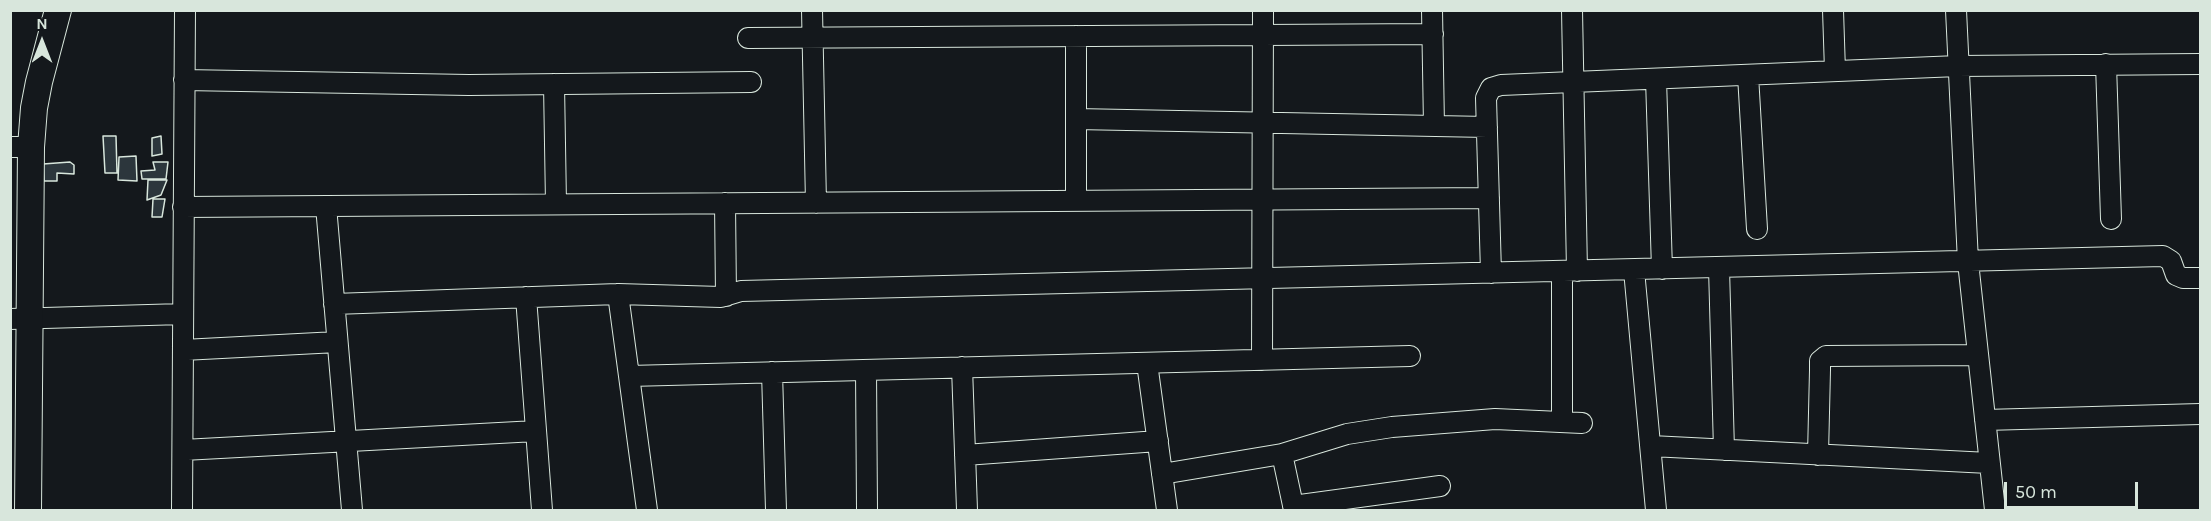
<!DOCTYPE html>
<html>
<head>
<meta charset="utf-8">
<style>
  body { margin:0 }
  #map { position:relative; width:2211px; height:521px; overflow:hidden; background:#14181c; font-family:Karla,sans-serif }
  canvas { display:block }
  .frame { position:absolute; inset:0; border:12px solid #d8e6dc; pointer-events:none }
  .north { position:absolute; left:12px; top:12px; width:60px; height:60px; -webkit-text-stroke:4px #14181c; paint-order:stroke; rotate:0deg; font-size:16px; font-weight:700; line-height:24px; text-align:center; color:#d8e6dc }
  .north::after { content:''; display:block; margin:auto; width:21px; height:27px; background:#d8e6dc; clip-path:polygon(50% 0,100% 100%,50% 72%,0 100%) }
  .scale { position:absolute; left:2004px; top:482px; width:134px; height:27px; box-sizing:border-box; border:3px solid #d8e6dc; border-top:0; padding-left:8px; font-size:18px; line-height:21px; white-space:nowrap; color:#d8e6dc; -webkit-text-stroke:4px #14181c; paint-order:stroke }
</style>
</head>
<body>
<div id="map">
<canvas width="2211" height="521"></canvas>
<div class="frame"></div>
<div class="north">N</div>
<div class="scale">50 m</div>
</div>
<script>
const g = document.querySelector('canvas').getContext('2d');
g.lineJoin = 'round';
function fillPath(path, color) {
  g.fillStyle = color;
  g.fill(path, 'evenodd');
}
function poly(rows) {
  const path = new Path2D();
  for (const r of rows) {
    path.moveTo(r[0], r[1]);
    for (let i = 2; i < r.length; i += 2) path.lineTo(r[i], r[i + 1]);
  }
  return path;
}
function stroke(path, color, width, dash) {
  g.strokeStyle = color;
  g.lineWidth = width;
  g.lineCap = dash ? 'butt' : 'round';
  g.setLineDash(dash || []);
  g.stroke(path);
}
const building = poly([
  [103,136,116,136,117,173,105,173,103,136],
  [161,136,162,154,152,156,152,138,161,136],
  [136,156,137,181,118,180,119,157,136,156],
  [70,162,74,165,74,174,57,173,57,181,44,181,43,164,70,162],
  [153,162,168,162,166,179,142,179,141,171,155,170,153,162],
  [148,180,167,180,161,195,147,200,148,180],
  [153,199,165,199,162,217,152,217,153,199]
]);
fillPath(building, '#2c363c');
stroke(building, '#d8e6dc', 1.5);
const minor = poly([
  [812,10,816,203],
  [1432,10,1434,126],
  [1572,10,1577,271],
  [1833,10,1835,71],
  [1956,10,1968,262,1995,510],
  [1076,36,1076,201],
  [748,38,1433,34],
  [2106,64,2111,219],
  [1748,75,1757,229],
  [1656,79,1662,269],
  [184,80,469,85,751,82],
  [554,84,556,204],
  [1076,119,1487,127],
  [10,147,31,147],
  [725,203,726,296],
  [326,206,352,510],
  [183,207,1489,198],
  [1719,268,1724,450],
  [1634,270,1656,510],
  [1562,271,1562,422],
  [1491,273,1486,98,1491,88,1501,85,1958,66,2200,64],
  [618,294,647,510],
  [526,297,542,510],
  [334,304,618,294,721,297,741,291,2163,256,2171,261,2176,275,2183,278,2200,278],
  [10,319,183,314],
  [183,350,337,342],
  [1262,360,1263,10],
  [1147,363,1167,510],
  [962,367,967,510],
  [866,370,867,510],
  [772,372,776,510],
  [629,376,1410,356],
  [1985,420,2200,414],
  [1651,446,1989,463],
  [183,450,536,431],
  [1282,454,1294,510],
  [965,455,1158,441],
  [1818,455,1820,370,1820,361,1826,356,1978,355],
  [1162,474,1282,454,1347,434,1392,427,1495,419,1582,423],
  [1293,506,1440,486],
  [182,510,185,10]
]);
const major = poly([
  [28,510,31,147,34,108,39,82,58,10]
]);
stroke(minor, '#d8e6dc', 22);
stroke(major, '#d8e6dc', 28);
stroke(minor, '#14181c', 20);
stroke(major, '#14181c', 26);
</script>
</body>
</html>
